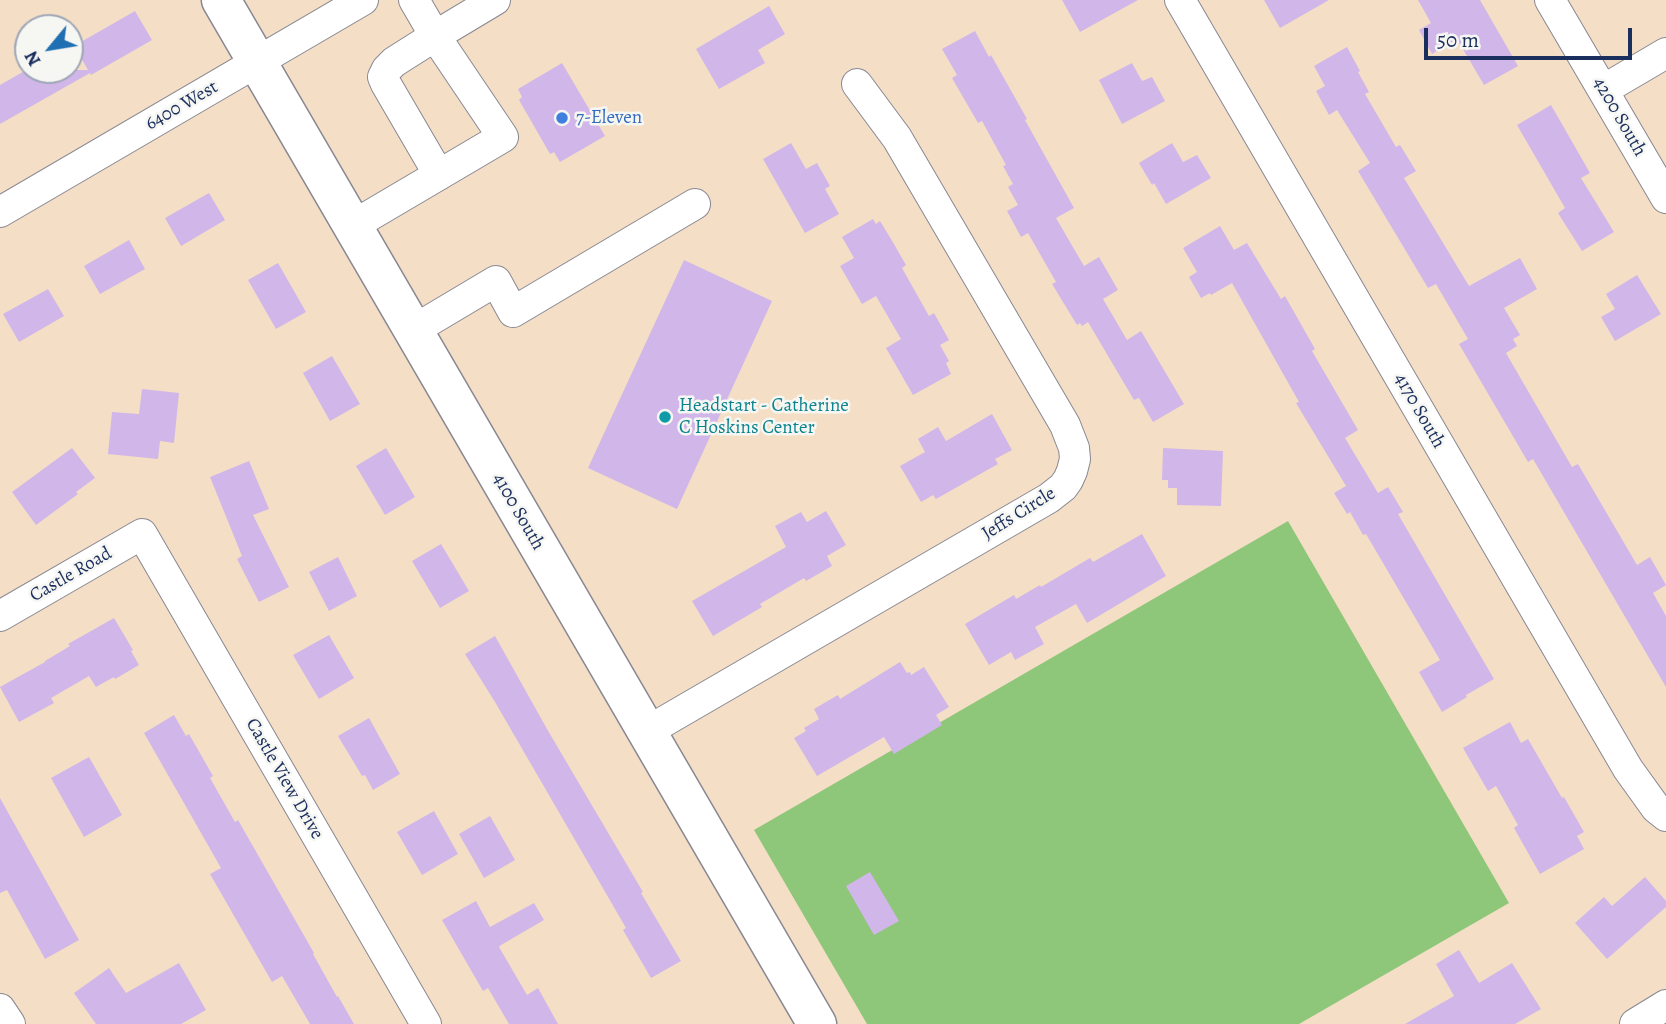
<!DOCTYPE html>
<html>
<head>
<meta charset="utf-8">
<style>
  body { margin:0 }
  #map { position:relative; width:1666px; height:1024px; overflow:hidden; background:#f4dfc6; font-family:Alegreya,serif }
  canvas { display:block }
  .north { position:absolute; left:14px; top:14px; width:70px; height:70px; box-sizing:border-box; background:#f6f6f2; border:2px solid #9ea6b7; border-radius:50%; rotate:240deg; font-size:19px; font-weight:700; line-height:28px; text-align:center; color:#1b2f5e }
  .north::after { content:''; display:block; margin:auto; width:24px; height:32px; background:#1f6fb2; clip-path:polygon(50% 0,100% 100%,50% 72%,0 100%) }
  .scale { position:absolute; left:1424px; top:28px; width:208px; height:32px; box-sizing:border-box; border:4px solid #1b2f5e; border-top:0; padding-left:9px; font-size:21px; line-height:24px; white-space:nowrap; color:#1b2f5e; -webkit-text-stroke:5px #f6f6f2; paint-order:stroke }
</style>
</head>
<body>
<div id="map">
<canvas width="1666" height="1024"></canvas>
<div class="north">N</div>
<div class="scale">50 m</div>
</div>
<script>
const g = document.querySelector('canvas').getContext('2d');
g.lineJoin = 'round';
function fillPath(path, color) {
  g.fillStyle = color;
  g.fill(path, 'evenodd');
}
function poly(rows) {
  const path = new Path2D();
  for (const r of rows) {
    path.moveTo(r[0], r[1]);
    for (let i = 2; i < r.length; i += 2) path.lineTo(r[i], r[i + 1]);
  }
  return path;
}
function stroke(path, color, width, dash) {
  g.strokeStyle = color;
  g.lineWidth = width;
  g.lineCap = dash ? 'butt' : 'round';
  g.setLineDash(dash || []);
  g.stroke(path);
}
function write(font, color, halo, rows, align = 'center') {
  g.font = font + ' Alegreya,serif';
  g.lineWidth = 5;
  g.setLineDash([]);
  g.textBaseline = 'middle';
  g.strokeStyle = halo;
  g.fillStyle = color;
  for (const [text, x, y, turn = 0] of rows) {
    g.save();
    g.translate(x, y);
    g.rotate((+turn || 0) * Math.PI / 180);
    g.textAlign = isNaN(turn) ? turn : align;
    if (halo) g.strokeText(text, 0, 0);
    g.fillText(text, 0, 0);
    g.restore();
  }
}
fillPath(poly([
  [1288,521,1509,903,1299,1024,867,1024,754,830]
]), '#8ec67a');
fillPath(poly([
  [1062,0,1138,0,1080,32],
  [1264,0,1329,0,1280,28],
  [1418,0,1480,0,1518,66,1484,85,1457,39,1432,54,1419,30,1431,23],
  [769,6,785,34,758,50,765,63,719,89,696,49],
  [135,11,152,40,91,75,90,73,0,124,0,85,28,69,28,72,32,70,88,70,74,46],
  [975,31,989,57,991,55,1027,119,1025,120,1074,208,1056,218,1084,266,1099,257,1118,290,1103,299,1127,340,1141,331,1184,404,1153,422,1139,398,1134,400,1088,322,1082,326,1080,323,1077,325,1052,284,1056,282,1028,233,1021,237,1007,211,1018,205,1008,187,1013,184,1003,166,1006,165,982,121,978,123,952,78,957,75,942,49],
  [1347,47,1360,71,1358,72,1369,92,1365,94,1396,147,1400,145,1416,171,1404,178,1469,286,1520,258,1537,289,1504,308,1520,335,1513,339,1517,346,1506,353,1572,467,1578,464,1637,565,1650,557,1666,585,1653,593,1666,616,1666,687,1533,459,1528,462,1459,344,1468,339,1436,284,1428,288,1358,171,1370,163,1337,110,1329,115,1316,91,1325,86,1314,66],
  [562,63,605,136,560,162,554,152,550,154,519,100,522,97,518,89],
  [1132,63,1142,81,1152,77,1165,101,1122,124,1099,80],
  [1551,105,1590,173,1581,178,1614,232,1582,251,1558,213,1565,208,1517,125],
  [791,143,806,169,817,163,830,186,825,189,839,214,805,233,763,159],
  [1172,143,1183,162,1197,155,1211,178,1166,204,1154,183,1152,185,1139,163],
  [209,193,225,220,181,246,165,218],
  [873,219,876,224,880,221,891,239,906,265,902,268,929,316,934,313,949,340,940,345,949,361,946,363,951,374,913,395,886,348,901,339,876,296,862,304,840,266,854,258,842,237],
  [1220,226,1234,250,1247,243,1281,299,1285,296,1315,349,1312,351,1358,430,1345,438,1378,493,1388,487,1403,512,1398,514,1494,679,1466,695,1467,697,1442,712,1419,672,1440,660,1366,534,1363,535,1350,512,1347,514,1334,493,1346,486,1296,403,1299,402,1232,283,1211,295,1210,293,1201,298,1189,277,1197,272,1183,248],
  [129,240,145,269,100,294,84,266],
  [684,260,772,301,677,509,588,468],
  [278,263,306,312,276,329,248,280],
  [1637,275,1661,314,1615,341,1601,317,1615,309,1606,294],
  [48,289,64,316,19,342,3,314],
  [332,356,360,404,330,421,303,373],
  [142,389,179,393,174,443,160,441,158,459,108,454,112,412,139,414],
  [992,414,1012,450,995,459,998,464,936,499,933,495,921,502,900,466,925,452,918,439,938,427,946,441],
  [72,448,95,478,76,492,78,494,36,525,12,492],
  [386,448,415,497,385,515,356,466],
  [1163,448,1223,451,1221,506,1177,505,1177,488,1168,488,1168,480,1162,480],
  [249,461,269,509,253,515,289,587,259,602,237,559,242,556,210,477],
  [826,511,846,545,827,556,832,566,806,581,804,578,760,604,762,607,713,636,692,601,786,547,775,526,801,512,807,522],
  [1142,534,1166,576,1087,623,1076,604,1035,627,1044,644,1015,660,1011,652,989,665,965,624,1014,595,1016,599,1040,585,1041,587,1090,558,1093,562],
  [441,544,469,591,440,608,412,561],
  [338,557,357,596,329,611,309,572],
  [114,618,133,650,131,651,139,665,115,679,114,677,96,687,89,676,51,698,54,703,19,722,0,687,45,662,45,661,70,646,68,644],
  [329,635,354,678,319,699,293,655],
  [495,636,547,729,643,892,641,893,681,961,651,978,623,930,626,928,495,702,465,654],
  [900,662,907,673,910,672,911,675,924,667,949,707,936,715,942,725,894,754,884,737,817,776,794,738,806,731,804,728,819,719,814,709,838,695,840,699],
  [174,715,186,736,189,734,213,776,210,778,235,822,238,820,314,953,313,954,337,997,338,996,354,1024,310,1024,282,976,272,982,210,874,221,868,144,733],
  [369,718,400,774,373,790,365,775,362,776,338,736],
  [1510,722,1521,743,1528,739,1562,798,1564,797,1584,832,1577,836,1584,849,1540,874,1514,828,1518,825,1496,786,1488,791,1463,748],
  [89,757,122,815,84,837,51,778],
  [0,798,79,940,45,959,7,890,0,893],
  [434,811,458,854,422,875,397,832],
  [490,816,515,860,484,878,459,834],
  [870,872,899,921,874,935,846,886],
  [1645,877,1666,901,1666,907,1607,959,1575,923,1604,897,1612,906],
  [476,901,490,927,534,903,544,920,501,945,499,947,527,995,538,988,558,1024,509,1024,488,988,483,991,442,920],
  [1459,950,1479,983,1512,963,1541,1009,1515,1024,1405,1024,1454,996,1436,964],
  [179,963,206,1010,181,1024,96,1024,74,993,109,968,126,993]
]), '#d1b6e9');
const minor = poly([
  [414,0,435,36,495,0],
  [1180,0,1628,769,1656,808,1666,816],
  [1550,0,1666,198],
  [1603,90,1666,53],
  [0,212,363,0],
  [352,226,503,137,435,36,394,62,387,69,383,77,386,84,439,175],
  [412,331,496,281,513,312,695,204],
  [0,616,142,534,426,1024],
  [646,732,1049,498,1063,487,1068,480,1072,471,1075,459,1074,448,1065,425,897,138,857,84],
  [0,1009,10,1024],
  [1635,1024,1666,1005]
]);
const major = poly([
  [221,0,817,1024]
]);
stroke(minor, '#888792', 32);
stroke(major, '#888792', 41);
stroke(minor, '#fff', 30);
stroke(major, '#fff', 38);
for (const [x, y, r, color] of [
  [562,118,7,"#3f7fe0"],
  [665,417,7,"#0f9aa8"]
]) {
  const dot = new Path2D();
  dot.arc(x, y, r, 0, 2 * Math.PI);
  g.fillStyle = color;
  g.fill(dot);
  stroke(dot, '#f6f6f2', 2.5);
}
write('19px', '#1b2f5e', '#f6f6f2', [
  ["6400 West",182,106,-30],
  ["4200 South",1619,117,60],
  ["4170 South",1419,411,60],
  ["4100 South",518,512,60],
  ["Jeffs Circle",1019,514,-32],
  ["Castle Road",71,575,-30],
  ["Castle View Drive",284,779,60]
]);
write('19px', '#366cbe', '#f6f6f2', [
  ["7-Eleven",576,118]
], 'left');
write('19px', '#0d838f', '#f6f6f2', [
  ["Headstart - Catherine",679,406],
  ["C Hoskins Center",679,428]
], 'left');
</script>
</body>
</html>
